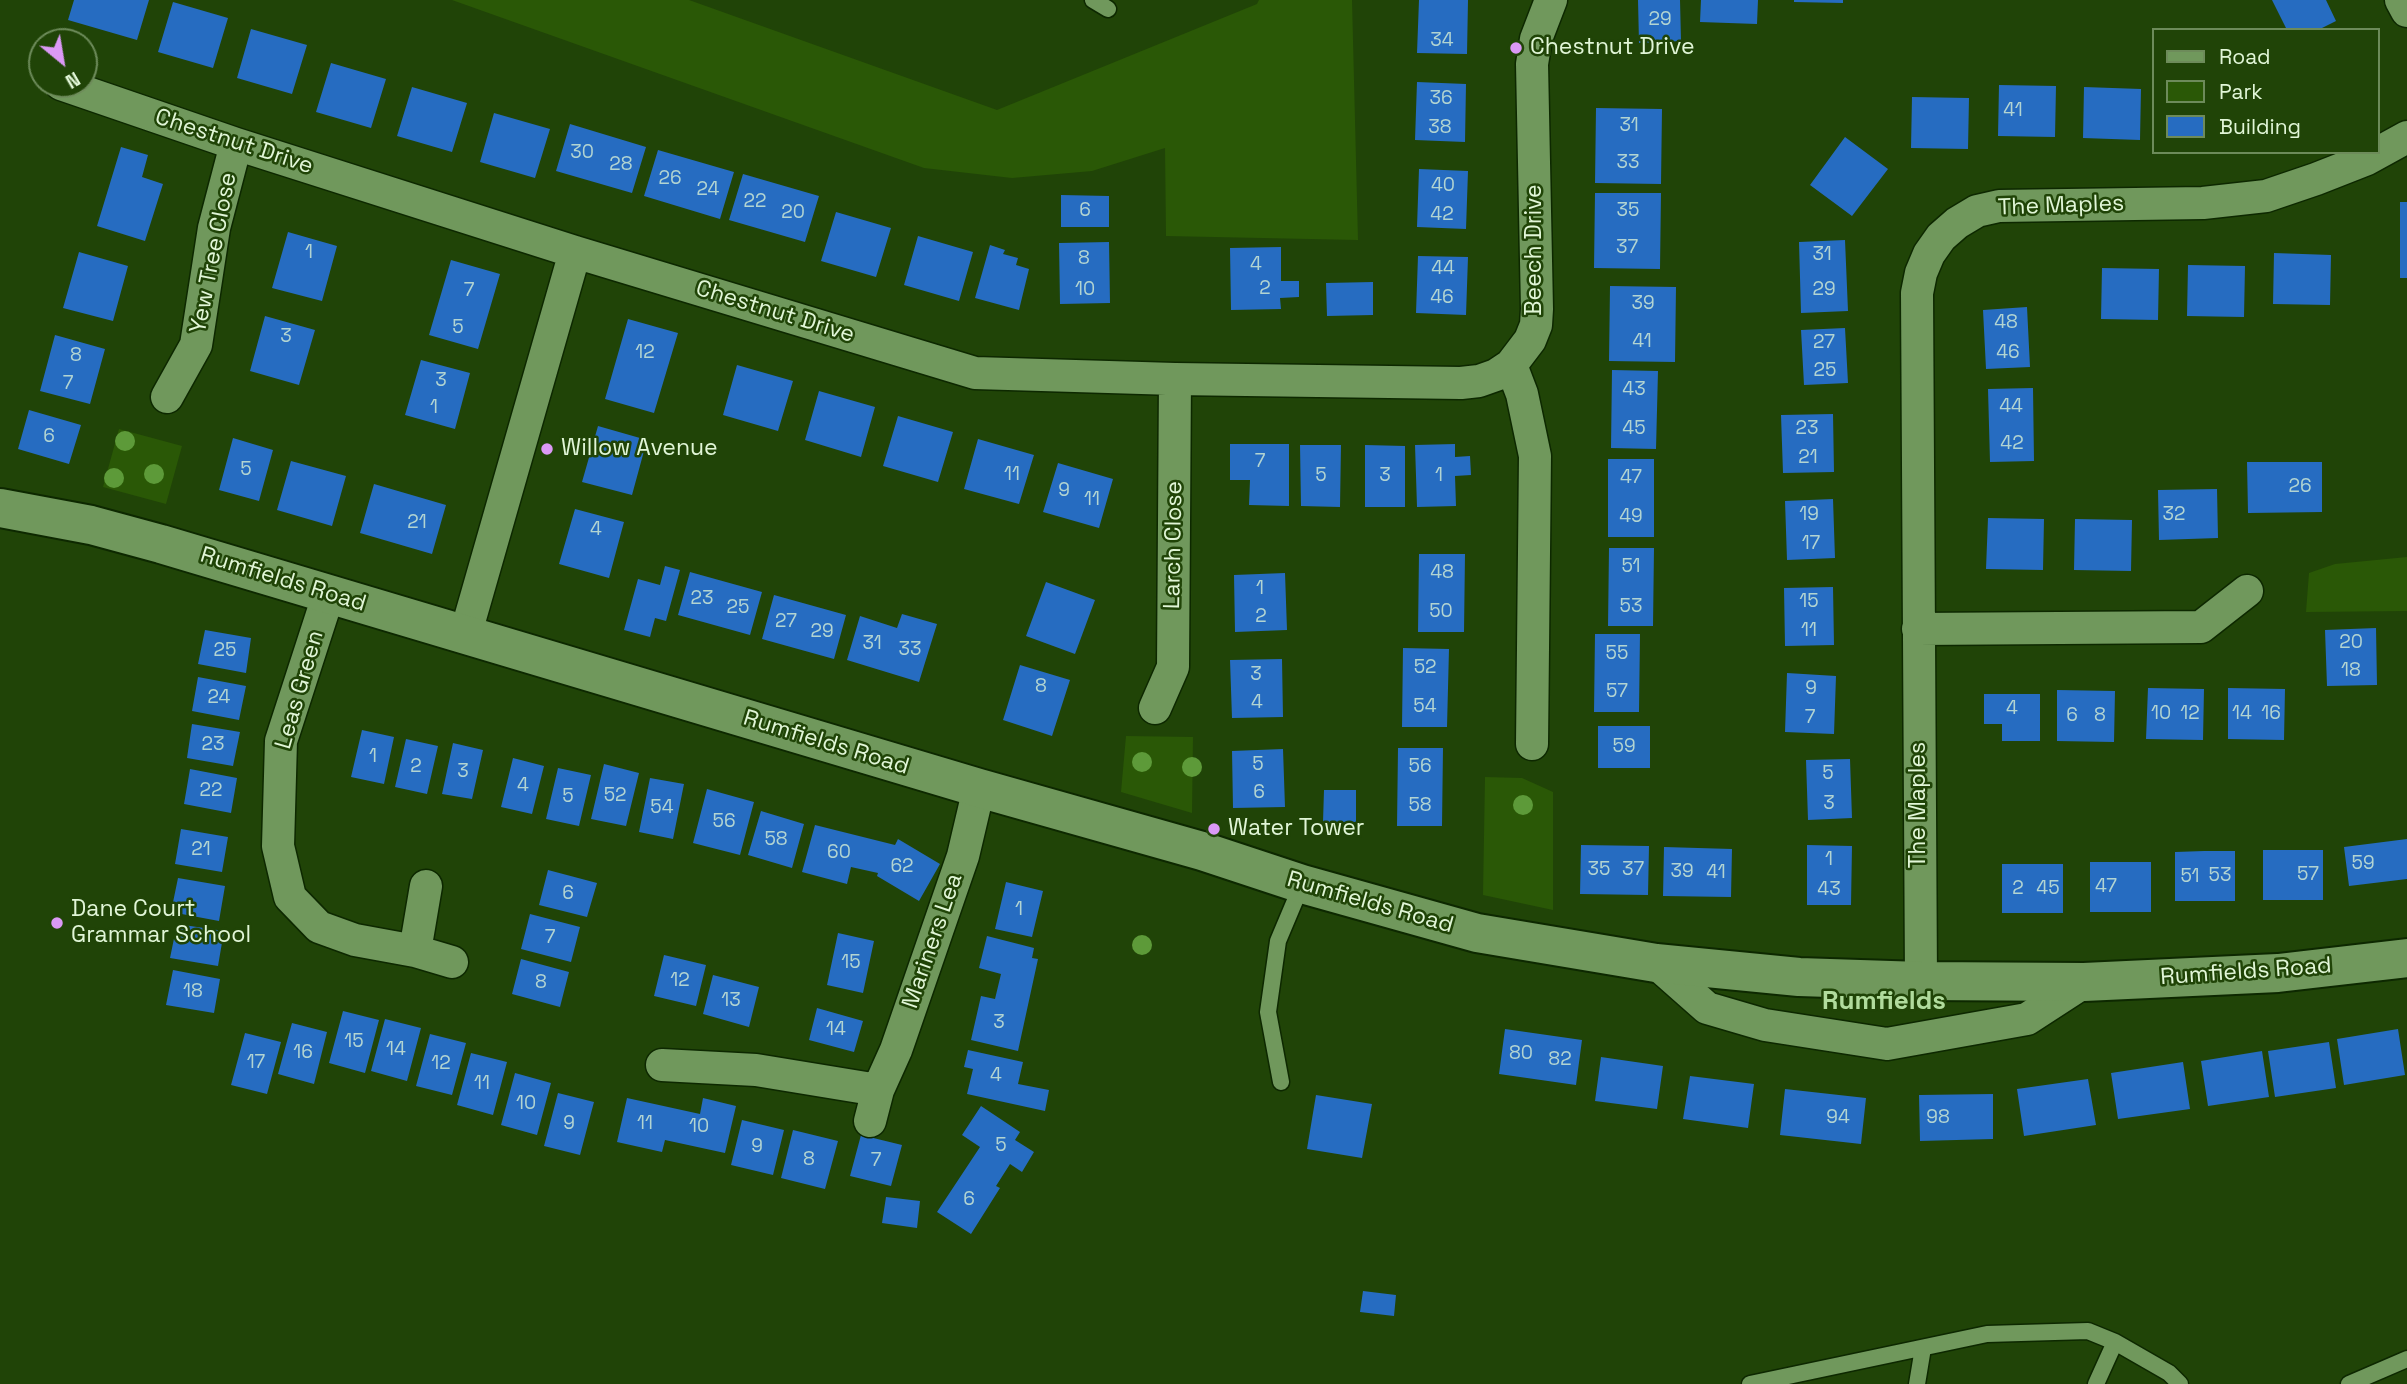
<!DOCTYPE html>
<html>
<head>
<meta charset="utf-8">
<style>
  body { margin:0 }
  #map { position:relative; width:2407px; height:1384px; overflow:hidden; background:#204407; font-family:"Space Grotesk",sans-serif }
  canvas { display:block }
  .legend { position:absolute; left:2152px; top:28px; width:228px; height:126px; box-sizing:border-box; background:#204407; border:2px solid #6d8b5a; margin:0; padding:9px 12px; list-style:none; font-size:21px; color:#e1f6d7 }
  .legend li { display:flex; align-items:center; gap:14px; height:35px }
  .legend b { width:35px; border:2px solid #6d8b5a }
  .north { position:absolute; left:28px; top:28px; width:70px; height:70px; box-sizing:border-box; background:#204407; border:2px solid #6d8b5a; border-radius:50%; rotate:150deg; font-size:19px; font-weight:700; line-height:28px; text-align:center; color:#e1f6d7 }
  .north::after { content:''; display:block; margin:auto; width:24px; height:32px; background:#db99f5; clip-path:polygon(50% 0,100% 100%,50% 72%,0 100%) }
</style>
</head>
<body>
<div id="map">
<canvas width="2407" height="1384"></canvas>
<ul class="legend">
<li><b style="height:9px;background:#70985c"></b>Road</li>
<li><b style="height:19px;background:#2a5806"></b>Park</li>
<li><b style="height:19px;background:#266cc1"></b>Building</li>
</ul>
<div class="north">N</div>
</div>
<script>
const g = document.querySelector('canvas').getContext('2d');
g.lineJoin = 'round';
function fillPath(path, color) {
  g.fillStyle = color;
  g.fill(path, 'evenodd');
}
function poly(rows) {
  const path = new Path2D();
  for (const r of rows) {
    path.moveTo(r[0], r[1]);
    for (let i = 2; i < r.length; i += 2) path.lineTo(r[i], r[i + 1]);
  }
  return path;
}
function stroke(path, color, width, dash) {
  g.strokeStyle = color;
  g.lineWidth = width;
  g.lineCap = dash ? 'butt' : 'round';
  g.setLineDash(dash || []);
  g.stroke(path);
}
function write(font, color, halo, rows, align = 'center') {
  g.font = font + ' "Space Grotesk",sans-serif';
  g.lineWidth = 5;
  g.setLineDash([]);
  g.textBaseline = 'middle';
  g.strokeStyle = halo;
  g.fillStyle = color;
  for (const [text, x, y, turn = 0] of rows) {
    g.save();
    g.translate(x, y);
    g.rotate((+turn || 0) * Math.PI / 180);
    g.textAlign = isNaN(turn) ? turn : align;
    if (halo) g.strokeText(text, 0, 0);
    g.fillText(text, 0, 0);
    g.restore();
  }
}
fillPath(poly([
  [452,0,689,0,997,110,1257,4,1259,0,1352,0,1358,240,1166,236,1165,148,1092,171,1012,178,924,168],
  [119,429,182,446,166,504,103,487],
  [2407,557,2407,611,2306,612,2309,573,2335,564],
  [1126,736,1193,737,1192,813,1121,792],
  [1485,777,1522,778,1553,792,1553,910,1483,895]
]), '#2a5806');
fillPath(poly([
  [74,0,149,0,137,40,68,20],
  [1419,0,1468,0,1467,54,1417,53],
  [1638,0,1680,0,1681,41,1639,43],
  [1701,0,1758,0,1757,24,1700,22],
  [1794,0,1843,0,1843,3,1794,2],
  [2272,0,2326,0,2336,21,2318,30,2287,30],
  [173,2,228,18,213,68,158,52],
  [251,29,307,45,292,94,237,78],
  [331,63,386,79,371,128,316,112],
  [1417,82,1466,84,1465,142,1415,140],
  [1999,85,2056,86,2055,137,1998,136],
  [412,87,467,103,452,152,397,136],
  [2084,87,2141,89,2140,140,2083,138],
  [1912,97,1969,98,1968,149,1911,148],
  [1596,108,1662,109,1661,184,1595,183],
  [494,113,550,129,535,178,480,162],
  [570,124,646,147,632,193,556,171],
  [1845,137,1888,169,1852,216,1810,185],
  [121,147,148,155,142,177,163,184,145,241,97,226],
  [658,150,734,172,720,219,644,196],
  [1419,169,1468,171,1466,229,1417,227],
  [743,174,819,196,805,242,729,220],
  [1595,193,1661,193,1660,269,1594,268],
  [1061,195,1109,196,1109,227,1061,227],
  [2400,202,2407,202,2407,278,2400,278],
  [836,212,891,228,876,277,821,261],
  [288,232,337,246,322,301,272,288],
  [918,236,973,252,959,301,904,285],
  [1845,240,1848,311,1801,313,1799,242],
  [1109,242,1110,303,1060,304,1059,243],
  [990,245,1005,250,1003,254,1018,258,1016,265,1029,269,1019,310,975,298],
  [1281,247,1281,281,1299,281,1299,297,1280,298,1281,309,1231,310,1230,248],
  [79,252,128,266,113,321,63,308],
  [2274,253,2331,255,2330,305,2273,304],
  [1418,256,1468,257,1466,315,1416,313],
  [451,260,500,274,478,349,429,335],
  [2188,265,2245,266,2244,317,2187,316],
  [2102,268,2159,269,2158,320,2101,319],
  [1373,282,1373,315,1327,316,1326,283],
  [1610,286,1676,287,1675,362,1609,361],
  [2027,307,2030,367,1986,369,1983,310],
  [265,316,315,330,299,385,250,371],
  [628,319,678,333,654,413,605,399],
  [1845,328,1848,383,1804,385,1801,330],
  [55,335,105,349,90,404,40,391],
  [421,360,470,373,455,429,405,415],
  [737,365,793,381,778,431,723,415],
  [1612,370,1658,371,1656,449,1611,448],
  [2033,388,2034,461,1990,462,1988,389],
  [819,391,875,407,861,457,805,440],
  [29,410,81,425,69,464,18,449],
  [1833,414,1834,472,1783,473,1781,415],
  [898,416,953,432,938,482,883,466],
  [598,426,647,440,632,495,582,482],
  [233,438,273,450,259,501,219,490],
  [978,439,1034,455,1019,504,964,489],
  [1230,444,1289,444,1289,506,1249,505,1250,480,1230,480],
  [1455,444,1455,457,1470,456,1471,475,1455,476,1456,506,1417,507,1415,445],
  [1300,445,1341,445,1340,507,1301,506],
  [1365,445,1405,446,1405,507,1365,507],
  [1608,459,1654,459,1654,537,1608,537],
  [291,461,346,476,332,526,277,510],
  [2247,462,2322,462,2322,512,2248,513],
  [1058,463,1113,479,1099,528,1043,512],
  [374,484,446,505,432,554,360,533],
  [2217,489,2218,538,2159,540,2158,490],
  [1833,499,1835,558,1787,560,1785,501],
  [575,509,624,522,609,578,559,564],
  [1988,518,2044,519,2043,570,1986,569],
  [2075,519,2132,520,2131,571,2074,570],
  [1609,548,1654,548,1653,626,1608,626],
  [1419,554,1465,554,1464,632,1418,632],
  [665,566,680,570,666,621,655,618,650,637,624,630,638,579,660,585],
  [690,572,762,592,750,635,678,615],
  [1285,573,1287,630,1235,632,1234,575],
  [1046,582,1095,600,1075,654,1026,636],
  [1833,587,1834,645,1785,646,1784,588],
  [774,595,846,615,834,659,762,639],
  [902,614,937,624,919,682,847,660,860,616,897,628],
  [2376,628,2377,685,2327,686,2325,630],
  [205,630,251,638,246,673,198,664],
  [1595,634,1640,634,1639,712,1594,712],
  [1403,648,1449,649,1447,727,1402,727],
  [1282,659,1283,717,1232,718,1230,660],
  [1020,665,1070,680,1052,736,1003,720],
  [1787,673,1836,676,1834,734,1785,732],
  [198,677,246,686,239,720,192,711],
  [2148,688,2204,689,2203,740,2146,739],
  [2228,688,2285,689,2284,740,2228,739],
  [2057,690,2115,691,2114,742,2057,741],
  [1984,694,2040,694,2040,741,2002,741,2002,724,1984,724],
  [192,724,240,732,233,766,187,758],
  [1598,726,1650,726,1650,768,1598,768],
  [362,730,394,737,384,784,351,777],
  [406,739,438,746,427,794,395,787],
  [453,743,483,750,472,799,442,794],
  [1398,748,1443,748,1442,826,1397,826],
  [1283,749,1285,807,1233,808,1232,751],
  [513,758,544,766,532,814,501,807],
  [1850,759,1852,818,1808,820,1806,760],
  [604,764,639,773,626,826,591,819],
  [558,768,591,775,579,826,546,819],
  [190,769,237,778,231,813,184,804],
  [650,778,684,784,673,839,639,832],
  [707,789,754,802,740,855,693,843],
  [1324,790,1356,790,1356,822,1323,822],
  [761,811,804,824,792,868,748,855],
  [815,825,895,845,898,839,940,864,919,901,877,876,878,873,851,867,847,884,802,872],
  [181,829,228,837,222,872,175,864],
  [2407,839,2407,879,2349,886,2344,847],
  [1581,845,1649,846,1648,895,1580,894],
  [1807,845,1852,846,1851,905,1807,905],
  [1664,847,1732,849,1731,897,1663,896],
  [2263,850,2323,850,2323,900,2263,900],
  [2204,851,2235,851,2235,901,2175,901,2175,852],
  [2090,862,2151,862,2151,912,2090,912],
  [2002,864,2063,864,2063,913,2002,913],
  [548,870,597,883,587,917,539,905],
  [178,878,225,886,219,921,171,912],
  [1006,882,1043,891,1032,937,995,929],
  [530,914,580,927,571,962,521,949],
  [177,924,224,931,218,966,170,958],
  [838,933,874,941,863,993,827,985],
  [987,936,1034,948,1032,958,1038,959,1018,1051,971,1040,981,996,995,999,1001,974,979,968],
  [664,955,706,965,696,1006,654,996],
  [521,959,569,972,560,1007,512,994],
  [173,970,220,979,214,1013,166,1005],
  [713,975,759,987,749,1027,703,1014],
  [817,1008,863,1021,854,1052,809,1040],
  [343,1011,379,1020,365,1073,329,1063],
  [385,1019,421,1028,407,1081,371,1071],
  [292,1023,327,1032,314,1084,278,1074],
  [1505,1029,1582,1040,1576,1085,1499,1074],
  [2398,1029,2405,1075,2344,1085,2337,1039],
  [245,1033,281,1042,267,1094,231,1085],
  [430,1034,466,1043,452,1095,416,1086],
  [2329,1042,2336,1088,2275,1097,2268,1051],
  [968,1050,1023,1062,1018,1084,1049,1090,1045,1111,967,1094,973,1069,964,1067],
  [2262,1051,2269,1097,2208,1106,2201,1061],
  [471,1053,507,1062,493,1115,457,1105],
  [1601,1057,1663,1066,1657,1109,1595,1101],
  [2183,1062,2190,1109,2118,1119,2111,1073],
  [515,1073,551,1083,537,1135,501,1125],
  [1690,1076,1754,1084,1748,1128,1683,1119],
  [2088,1079,2096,1125,2024,1136,2017,1089],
  [1785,1089,1866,1098,1861,1144,1780,1135],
  [558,1093,594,1102,580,1155,544,1146],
  [1993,1094,1993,1139,1920,1141,1919,1095],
  [1316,1095,1372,1104,1362,1158,1307,1149],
  [627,1098,700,1114,703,1098,736,1106,725,1153,665,1140,662,1152,617,1142],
  [981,1106,1020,1132,1015,1140,1034,1152,1022,1172,1010,1164,996,1186,1000,1188,971,1234,937,1212,980,1147,962,1135],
  [742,1120,784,1130,773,1175,731,1165],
  [793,1130,838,1141,825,1189,781,1178],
  [861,1135,902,1145,891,1186,850,1176],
  [886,1197,920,1201,917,1228,882,1223],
  [1363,1291,1396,1295,1394,1316,1360,1312]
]), '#266cc1');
const service = poly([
  [1093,0,1108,9],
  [1281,1082,1268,1012,1278,941,1302,884],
  [1750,1384,1987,1334,2088,1331,2115,1342,2169,1373,2180,1384],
  [1917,1384,1923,1348],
  [2096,1384,2115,1342],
  [2349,1384,2407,1359]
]);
const minor = poly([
  [2401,0,2407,11],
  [61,84,236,144,575,252,975,373,1175,379,1461,383,1479,381,1496,375,1511,365,1530,340,1536,325,1537,309,1532,64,1536,39,1551,0],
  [1511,365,1522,394,1535,456,1532,744],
  [167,397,196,345,214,228,236,144],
  [329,593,281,741,278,846,290,897,319,927,355,940,415,951,452,962],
  [1918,629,2201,627,2247,591],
  [465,636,575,252],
  [1155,708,1173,667,1175,379],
  [415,951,426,886],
  [1656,963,1707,1008,1765,1025,1887,1044,2027,1019,2084,982],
  [1921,981,1917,293,1921,273,1929,254,1941,237,1957,223,1977,211,1999,206,2203,203,2266,196,2316,179,2367,159,2407,137],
  [662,1065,756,1070,878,1090,896,1050,963,856,979,788],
  [870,1121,878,1090]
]);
const tertiary = poly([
  [0,508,91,525,161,544,979,788,1202,851,1302,884,1477,933,1656,963,1799,977,1921,981,2084,982,2278,973,2407,958]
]);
stroke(service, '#0d2800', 19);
stroke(minor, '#0d2800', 35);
stroke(tertiary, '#0d2800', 42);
stroke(service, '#70985c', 16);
stroke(minor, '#70985c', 32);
stroke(tertiary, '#70985c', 38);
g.fillStyle = '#5d9a39';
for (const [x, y] of [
  [125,441],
  [154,474],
  [114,478],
  [1142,762],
  [1192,767],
  [1523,805],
  [1142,945]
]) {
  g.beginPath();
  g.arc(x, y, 10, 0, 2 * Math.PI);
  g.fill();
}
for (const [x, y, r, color] of [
  [1516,48,7,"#db99f5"],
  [547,449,7,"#db99f5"],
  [1214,829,7,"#db99f5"],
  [57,923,7,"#db99f5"]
]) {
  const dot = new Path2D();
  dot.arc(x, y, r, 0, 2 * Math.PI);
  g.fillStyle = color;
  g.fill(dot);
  stroke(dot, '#204407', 2.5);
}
write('19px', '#b2d4d2', null, [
  ["29",1660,20],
  ["34",1442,41],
  ["36",1441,99],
  ["41",2013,111],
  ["31",1629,126],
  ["38",1440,128],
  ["30",582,153],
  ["33",1628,163],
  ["28",621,165],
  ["26",670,179],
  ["40",1443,186],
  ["24",708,190],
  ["22",755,202],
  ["6",1085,211],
  ["35",1628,211],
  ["20",793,213],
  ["42",1442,215],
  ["37",1627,248],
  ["1",309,253],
  ["31",1822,255],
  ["8",1084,259],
  ["4",1256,265],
  ["44",1443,269],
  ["2",1265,289],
  ["10",1085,290],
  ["29",1824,290],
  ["7",469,291],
  ["46",1442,298],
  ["39",1643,304],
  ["48",2006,323],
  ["5",458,328],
  ["3",286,337],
  ["41",1642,342],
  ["27",1824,343],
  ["12",645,353],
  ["46",2008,353],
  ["8",76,356],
  ["25",1825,371],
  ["3",441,381],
  ["7",68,384],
  ["43",1634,390],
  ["44",2011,407],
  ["1",434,408],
  ["45",1634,429],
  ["23",1807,429],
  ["6",49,437],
  ["42",2012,444],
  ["21",1808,458],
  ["7",1260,462],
  ["5",246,470],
  ["11",1012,475],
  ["5",1321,476],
  ["3",1385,476],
  ["1",1439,476],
  ["47",1631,478],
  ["26",2300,487],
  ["9",1064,491],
  ["11",1092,500],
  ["19",1809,515],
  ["32",2174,515],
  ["49",1631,517],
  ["21",417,523],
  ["4",596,530],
  ["17",1811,544],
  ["51",1631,567],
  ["48",1442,573],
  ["1",1260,589],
  ["23",702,599],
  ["15",1809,602],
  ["53",1631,607],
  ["25",738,608],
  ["50",1441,612],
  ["2",1261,617],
  ["27",786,622],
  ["11",1809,631],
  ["29",822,632],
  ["20",2351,643],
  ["31",872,644],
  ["33",910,650],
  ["25",225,651],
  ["55",1617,654],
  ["52",1425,668],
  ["18",2351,671],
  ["3",1256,675],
  ["8",1041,687],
  ["9",1811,689],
  ["57",1617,692],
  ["24",219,698],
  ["4",1257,703],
  ["54",1425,707],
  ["4",2012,709],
  ["10",2161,714],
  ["12",2190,714],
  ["14",2242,714],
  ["16",2271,714],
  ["6",2072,716],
  ["8",2100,716],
  ["7",1810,718],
  ["23",213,745],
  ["59",1624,747],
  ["1",373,757],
  ["5",1258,765],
  ["2",416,767],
  ["56",1420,767],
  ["3",463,772],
  ["5",1828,774],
  ["4",523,786],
  ["22",211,791],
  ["6",1259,793],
  ["52",615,796],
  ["5",568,797],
  ["3",1829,804],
  ["58",1420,806],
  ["54",662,808],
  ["56",724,822],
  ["58",776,840],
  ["21",201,850],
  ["60",839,853],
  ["1",1829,860],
  ["59",2363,864],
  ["62",902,867],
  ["35",1599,870],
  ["37",1633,870],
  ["39",1682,872],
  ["41",1716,873],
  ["57",2308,875],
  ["53",2220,876],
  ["51",2190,877],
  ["47",2106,887],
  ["2",2018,889],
  ["45",2048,889],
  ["43",1829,890],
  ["6",568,894],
  ["1",1019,910],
  ["7",550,938],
  ["15",851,963],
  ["12",680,981],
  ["8",541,983],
  ["18",193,992],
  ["13",731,1001],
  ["3",999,1023],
  ["14",836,1030],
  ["15",354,1042],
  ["14",396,1050],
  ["16",303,1053],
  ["80",1521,1054],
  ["82",1560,1060],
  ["17",256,1063],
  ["12",441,1064],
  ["4",996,1076],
  ["11",482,1084],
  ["10",526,1104],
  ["94",1838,1118],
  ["98",1938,1118],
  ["9",569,1124],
  ["11",645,1124],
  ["10",699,1127],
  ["5",1001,1146],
  ["9",757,1147],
  ["8",809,1160],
  ["7",876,1161],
  ["6",969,1200]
]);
write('23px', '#e1f6d7', '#204407', [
  ["Chestnut Drive",1530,48],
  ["Willow Avenue",561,449],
  ["Water Tower",1228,829],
  ["Dane Court",71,910],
  ["Grammar School",71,936]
], 'left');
write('23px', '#e1f6d7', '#204407', [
  ["Chestnut Drive",234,142,18],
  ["The Maples",2061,206,-2],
  ["Beech Drive",1535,250,-90],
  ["Yew Tree Close",214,253,-79],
  ["Chestnut Drive",775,312,17],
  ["Larch Close",1174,545,-89],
  ["Rumfields Road",283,580,17],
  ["Leas Green",300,690,-74],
  ["Rumfields Road",826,743,17],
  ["The Maples",1919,805,-90],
  ["Rumfields Road",1370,903,16],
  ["Mariners Lea",933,941,-71],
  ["Rumfields Road",2246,972,-4]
]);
write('bold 26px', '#b1dc9d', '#204407', [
  ["Rumfields",1884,1002]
]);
</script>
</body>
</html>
